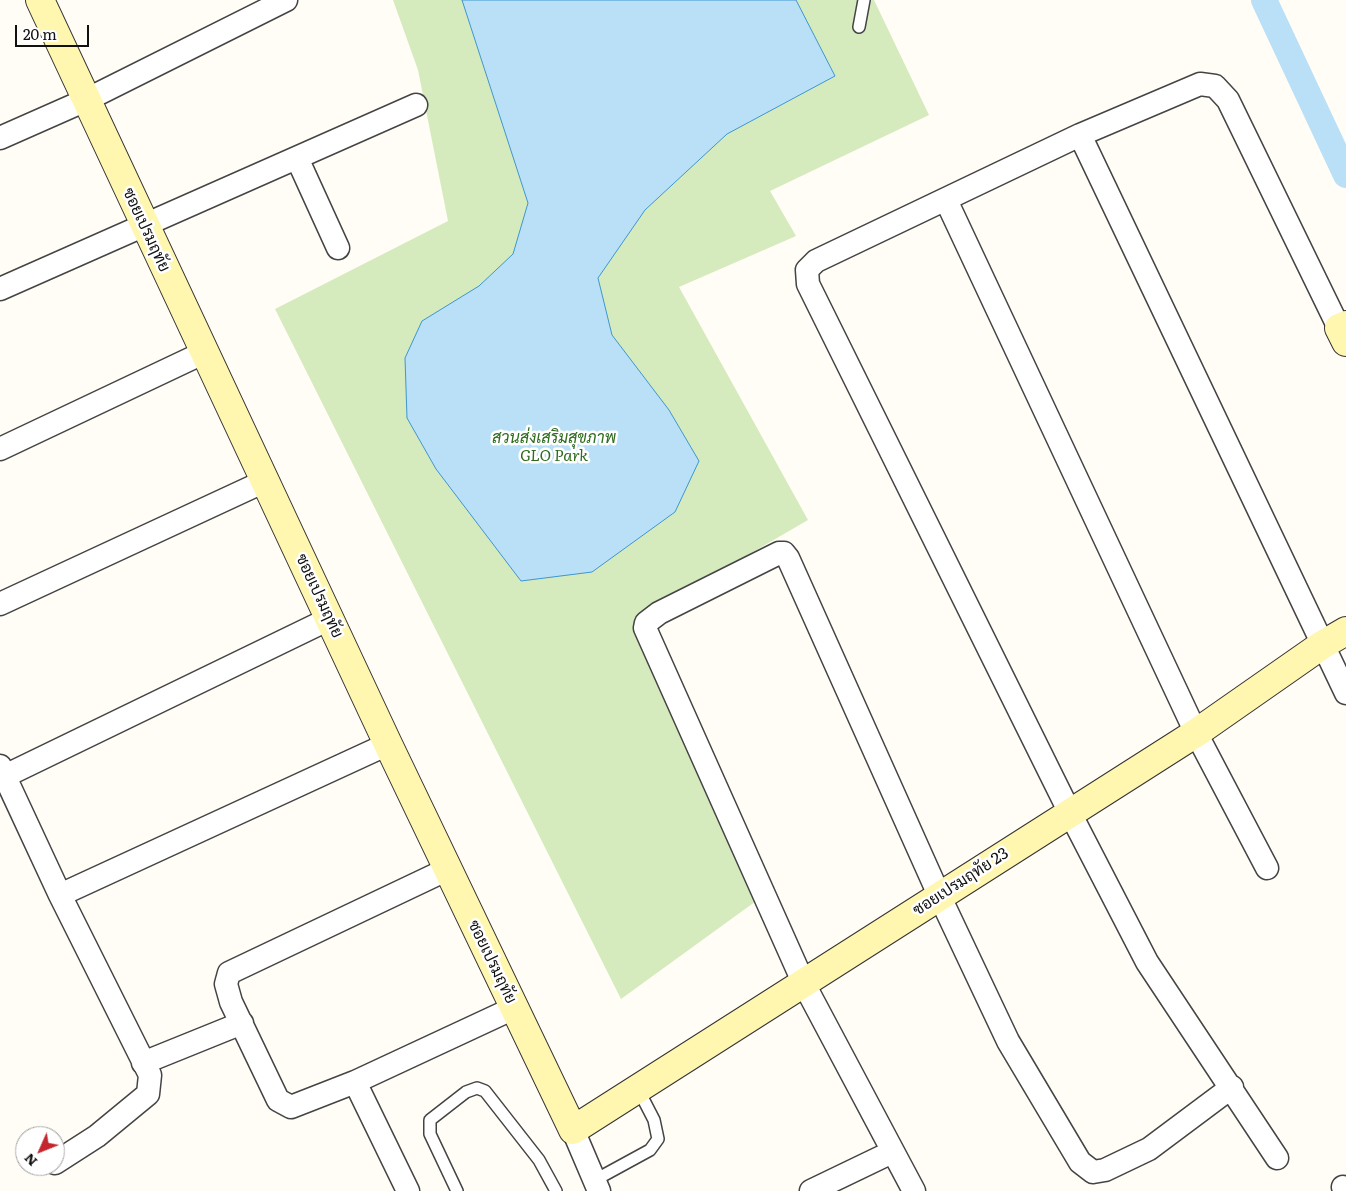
<!DOCTYPE html>
<html>
<head>
<meta charset="utf-8">
<style>
  body { margin:0 }
  #map { position:relative; width:1346px; height:1191px; overflow:hidden; background:#fffdf5; font-family:Literata,serif }
  canvas { display:block }
  .north { position:absolute; left:15px; top:1126px; width:50px; height:50px; box-sizing:border-box; background:#fff; border:1px solid #a0a0a0; border-radius:50%; rotate:226deg; font-size:14px; font-weight:700; line-height:20px; text-align:center; color:#111 }
  .north::after { content:''; display:block; margin:auto; width:18px; height:22px; background:#c4262e; clip-path:polygon(50% 0,100% 100%,50% 72%,0 100%) }
  .scale { position:absolute; left:15px; top:25px; width:74px; height:22px; box-sizing:border-box; border:2px solid #111; border-top:0; padding-left:6px; font-size:15px; line-height:18px; white-space:nowrap; color:#111; -webkit-text-stroke:4px #fff; paint-order:stroke }
</style>
</head>
<body>
<div id="map">
<canvas width="1346" height="1191"></canvas>
<div class="north">N</div>
<div class="scale">20 m</div>
</div>
<script>
const g = document.querySelector('canvas').getContext('2d');
g.lineJoin = 'round';
function fillPath(path, color) {
  g.fillStyle = color;
  g.fill(path, 'evenodd');
}
function poly(rows) {
  const path = new Path2D();
  for (const r of rows) {
    path.moveTo(r[0], r[1]);
    for (let i = 2; i < r.length; i += 2) path.lineTo(r[i], r[i + 1]);
  }
  return path;
}
function stroke(path, color, width, dash) {
  g.strokeStyle = color;
  g.lineWidth = width;
  g.lineCap = dash ? 'butt' : 'round';
  g.setLineDash(dash || []);
  g.stroke(path);
}
function write(font, color, halo, rows, align = 'center') {
  g.font = font + ' Literata,Sarabun,serif';
  g.lineWidth = 5;
  g.setLineDash([]);
  g.textBaseline = 'middle';
  g.strokeStyle = halo;
  g.fillStyle = color;
  for (const [text, x, y, turn = 0] of rows) {
    g.save();
    g.translate(x, y);
    g.rotate((+turn || 0) * Math.PI / 180);
    g.textAlign = isNaN(turn) ? turn : align;
    if (halo) g.strokeText(text, 0, 0);
    g.fillText(text, 0, 0);
    g.restore();
  }
}
fillPath(poly([
  [393,0,874,0,929,115,770,191,796,236,679,287,808,520,639,618,763,896,621,999,275,309,448,221,418,70]
]), '#d5ebbd');
const water = poly([
  [462,0,796,0,835,76,727,134,645,210,598,278,612,335,669,410,699,461,675,512,592,572,521,581,436,469,407,418,405,358,422,321,479,286,513,254,528,203,462,0]
]);
fillPath(water, '#b9e0f7');
stroke(water, '#3f96cf', 1);
stroke(poly([
  [1264,0,1346,175]
]), '#b9e0f7', 26);
const lane = poly([
  [859,27,864,0],
  [595,1180,650,1150,658,1139,654,1120,638,1089],
  [457,1191,430,1134,430,1120,466,1092,477,1088,485,1091,539,1160,556,1191]
]);
const street = poly([
  [1080,135,1346,693],
  [0,138,86,100,286,0],
  [297,158,338,248],
  [946,200,1196,733,1267,868],
  [0,289,416,105],
  [0,449,205,352],
  [0,604,265,481],
  [0,766,60,895,150,1075,148,1094,97,1136,55,1163],
  [5,776,329,619],
  [448,869,229,973,226,984,231,1002,278,1100,291,1107,355,1082,514,1008],
  [60,895,388,744],
  [143,1063,242,1023],
  [355,1082,408,1191],
  [573,1130,599,1191],
  [1277,1158,1147,962,1070,813,808,284,807,270,816,261,1080,135,1200,84,1215,86,1228,100,1339,328],
  [1343,1187,1345,1191],
  [811,1191,892,1152],
  [914,1191,804,984,645,628,646,623,659,613,779,553,784,553,788,558,939,895,1008,1041,1080,1162,1093,1172,1105,1170,1149,1149,1232,1087]
]);
const secondary = poly([
  [40,0,388,744,573,1130,1196,733,1322,645,1346,631],
  [1346,325,1339,328,1346,342]
]);
stroke(lane, '#444', 14);
stroke(street, '#444', 25);
stroke(secondary, '#333', 30);
stroke(lane, '#fff', 11);
stroke(street, '#fff', 22);
stroke(secondary, '#fff6b0', 28);
write('16px', '#111', '#fff', [
  ["ซอยเปรมฤทัย",146,230,65],
  ["ซอยเปรมฤทัย",319,596,65],
  ["ซอยเปรมฤทัย 23",961,882,-33],
  ["ซอยเปรมฤทัย",492,962,64]
]);
write('italic 16px', '#2f6b1f', '#fff', [
  ["สวนส่งเสริมสุขภาพ",554,438],
  ["GLO Park",554,456]
]);
</script>
</body>
</html>
